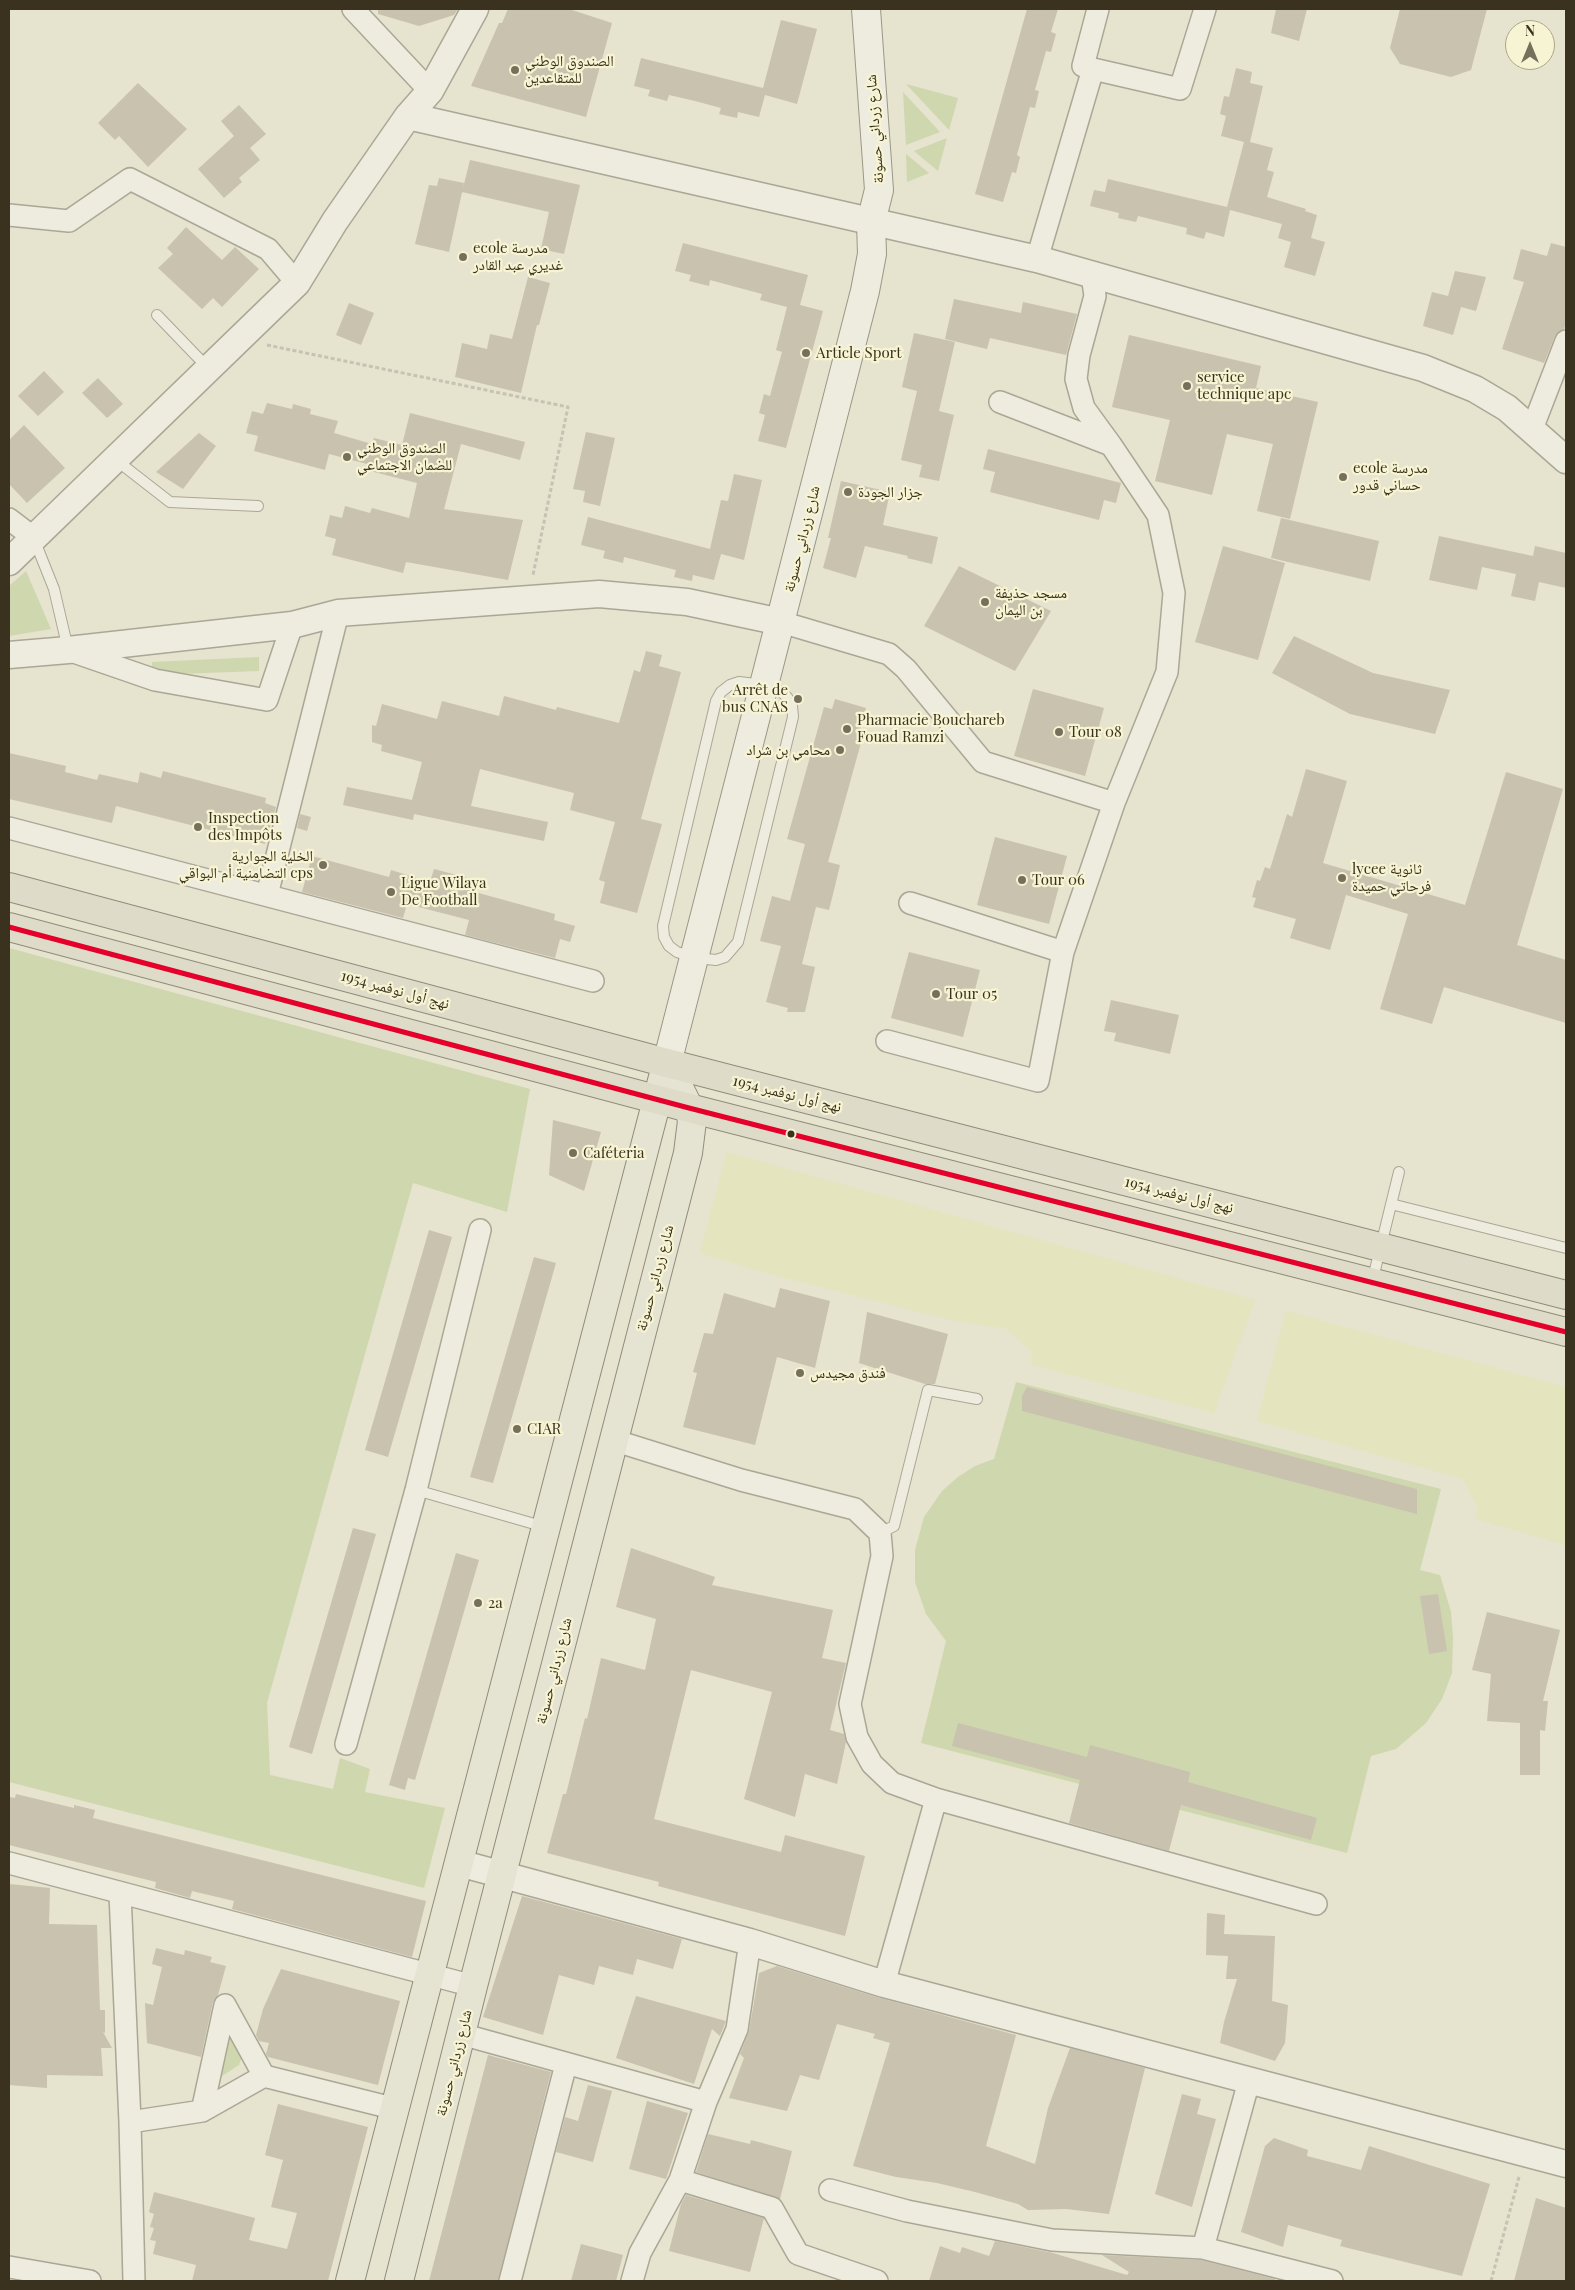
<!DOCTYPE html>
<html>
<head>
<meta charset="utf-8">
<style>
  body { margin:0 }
  #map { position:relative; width:1575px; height:2290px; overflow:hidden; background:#e6e3ce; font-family:"Playfair Display",serif }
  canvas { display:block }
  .frame { position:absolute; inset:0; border:10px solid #3a311e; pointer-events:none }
  .north { position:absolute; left:1505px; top:20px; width:50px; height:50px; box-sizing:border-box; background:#f7f4d3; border:1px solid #aba68b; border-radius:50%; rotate:0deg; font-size:14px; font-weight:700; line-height:20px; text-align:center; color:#3a311e }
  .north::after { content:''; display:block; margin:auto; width:18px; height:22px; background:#766f5c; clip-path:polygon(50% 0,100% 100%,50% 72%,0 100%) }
</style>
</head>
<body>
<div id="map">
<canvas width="1575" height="2290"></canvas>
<div class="frame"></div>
<div class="north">N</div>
</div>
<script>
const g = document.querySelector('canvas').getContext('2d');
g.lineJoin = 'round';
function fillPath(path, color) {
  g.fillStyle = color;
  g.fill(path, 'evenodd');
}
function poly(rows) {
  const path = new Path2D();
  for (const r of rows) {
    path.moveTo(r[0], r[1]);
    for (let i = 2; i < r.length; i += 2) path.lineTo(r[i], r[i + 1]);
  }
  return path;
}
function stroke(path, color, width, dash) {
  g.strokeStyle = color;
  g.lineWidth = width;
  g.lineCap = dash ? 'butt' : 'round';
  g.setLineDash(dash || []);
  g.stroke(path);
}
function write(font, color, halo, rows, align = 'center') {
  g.font = font + ' "Playfair Display","Noto Naskh Arabic",serif';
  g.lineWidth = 4.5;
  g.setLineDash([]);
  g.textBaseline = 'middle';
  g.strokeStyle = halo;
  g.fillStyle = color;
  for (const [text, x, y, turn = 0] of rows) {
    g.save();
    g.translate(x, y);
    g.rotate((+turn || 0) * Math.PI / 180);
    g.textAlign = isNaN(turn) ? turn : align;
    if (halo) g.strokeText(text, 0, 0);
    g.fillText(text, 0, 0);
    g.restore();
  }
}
fillPath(poly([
  [727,1152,1255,1300,1214,1413,1032,1365,1032,1352,1007,1329,951,1320,777,1276,700,1253],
  [1286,1311,1566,1387,1566,1545,1475,1519,1478,1509,1463,1479,1257,1421]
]), '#e4e5be');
fillPath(poly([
  [906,84,958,98,949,130],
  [903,92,940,132,906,145],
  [947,138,938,171,914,151],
  [906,154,929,173,907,182],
  [26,571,51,629,9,636,9,586],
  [259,657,259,671,152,675,152,662],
  [9,948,530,1089,507,1212,413,1183,267,1703,270,1775,333,1789,340,1758,370,1769,365,1792,445,1808,424,1888,9,1782],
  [1016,1382,1441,1489,1420,1570,1440,1575,1451,1612,1453,1638,1452,1673,1442,1699,1426,1723,1396,1749,1371,1756,1347,1853,921,1743,946,1641,926,1614,915,1582,915,1550,924,1517,942,1491,958,1477,975,1466,994,1459],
  [225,2031,242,2057,239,2065,216,2080]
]), '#cfd7af');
fillPath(poly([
  [378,9,458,9,454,15,419,26,378,14],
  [508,9,569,9,612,23,586,117,471,86,499,23,502,23],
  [1027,9,1058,9,1051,32,1056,34,1051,52,1046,51,1035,90,1039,91,1035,108,1030,107,1017,155,1020,157,1016,173,1012,172,1003,202,975,194],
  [1276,9,1307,9,1299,41,1271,33],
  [1400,9,1487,9,1471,70,1451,77,1400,64,1390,48],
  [781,20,817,29,797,104,765,95,759,117,738,112,737,118,719,114,721,108,695,101,669,95,667,101,648,96,650,90,634,86,641,58,763,88],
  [1236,68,1252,72,1250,83,1263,86,1250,142,1273,148,1267,170,1274,172,1267,197,1306,209,1305,211,1317,215,1311,238,1325,242,1315,276,1284,267,1291,242,1278,238,1282,224,1230,210,1224,237,1206,232,1204,239,1186,234,1187,228,1138,216,1136,222,1118,218,1119,213,1090,206,1094,190,1105,192,1108,179,1227,207,1244,142,1221,136,1226,116,1220,114,1224,96,1229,97],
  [138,83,187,129,148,167,119,136,115,140,98,123],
  [239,105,266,134,250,148,260,160,239,178,242,182,224,198,198,169,234,136,221,121],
  [470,160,580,185,564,254,541,249,549,212,462,192],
  [439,178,464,183,449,252,415,244,429,185,437,186],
  [186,227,222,260,235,247,259,269,222,307,213,298,202,309,158,268,173,254,167,248],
  [683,243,808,275,800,305,823,311,786,448,758,441,765,415,759,413,764,394,770,396,775,377,782,352,776,350,787,307,760,300,762,294,710,280,709,286,689,281,691,275,675,271],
  [1551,243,1566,247,1566,322,1564,329,1555,336,1544,363,1502,349,1524,282,1513,279,1521,249,1547,256],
  [1455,271,1486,277,1476,311,1461,307,1453,335,1423,326,1432,292,1448,296],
  [528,277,550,283,539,325,537,325,521,393,455,377,462,343,487,349,490,334,512,339],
  [954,299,1021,313,1023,302,1077,314,1066,355,990,338,987,349,945,339],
  [349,303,374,313,361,345,336,335],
  [914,333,955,342,939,411,954,415,939,481,919,477,922,465,901,460,917,391,902,387],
  [1129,335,1261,366,1256,388,1318,402,1290,519,1257,511,1273,444,1227,434,1212,495,1155,481,1170,420,1112,407],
  [44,371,64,392,38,416,18,396],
  [98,378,123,404,107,418,82,393],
  [267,403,292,409,293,404,311,409,310,414,338,421,334,433,372,444,374,438,402,445,410,413,525,442,520,460,461,444,444,509,523,520,508,580,406,562,403,573,332,555,336,539,325,536,330,515,342,518,345,506,370,513,372,508,409,518,417,483,366,470,367,464,329,454,325,470,254,451,258,436,246,433,252,411,263,414],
  [24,425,65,468,27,503,9,484,9,440],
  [586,432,615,438,600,506,583,502,585,491,573,489],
  [199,433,216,446,183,489,156,472],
  [988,449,1121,483,1116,503,1104,500,1099,520,990,492,995,472,983,469],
  [734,474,762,480,744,560,721,554,714,580,693,575,692,581,674,577,676,570,624,557,623,563,603,558,605,551,581,545,588,517,710,549,721,500,728,501],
  [841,481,890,492,883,525,938,537,932,564,907,558,908,556,865,546,856,578,823,568,831,538,828,538],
  [1281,518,1379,541,1370,581,1271,558],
  [1439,536,1533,556,1535,546,1566,553,1566,588,1539,582,1535,601,1511,596,1516,574,1482,567,1477,590,1429,580],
  [1223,546,1285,563,1258,660,1195,642],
  [959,566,1051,611,1015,671,924,626],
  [1294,636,1373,673,1450,690,1435,734,1350,714,1272,673],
  [646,651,662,655,659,666,681,672,641,819,662,824,637,913,600,903,605,882,599,880,615,822,570,810,574,793,480,769,471,806,548,822,544,841,414,814,413,820,343,805,347,787,412,800,422,762,381,751,382,745,372,742,372,725,376,726,382,704,437,719,442,701,499,716,504,696,556,710,557,707,619,723,634,670,640,672],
  [1033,689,1104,708,1085,776,1014,756],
  [835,699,866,708,858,737,862,739,828,862,840,865,835,886,829,910,816,907,802,964,815,967,805,1012,787,1012,788,1008,766,1002,781,946,760,941,772,896,790,901,805,844,787,839,824,707,832,709],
  [9,753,66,766,65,772,97,780,99,774,138,783,140,772,161,778,163,771,266,798,265,803,276,807,265,844,116,806,112,823,9,799],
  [1306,769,1347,781,1323,863,1465,905,1506,772,1563,789,1517,945,1566,960,1566,1023,1444,987,1432,1024,1380,1009,1408,914,1346,895,1330,950,1290,938,1296,919,1253,907,1256,898,1252,897,1257,880,1260,881,1265,867,1270,869,1287,814,1292,817],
  [300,814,311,817,307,831,297,828],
  [995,837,1067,856,1049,924,977,905],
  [312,856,389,877,391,870,430,882,434,869,479,881,475,892,555,914,554,920,575,926,570,942,560,939,555,958,465,935,469,920,407,904,403,918,302,892],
  [909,952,980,970,963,1037,891,1018],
  [1111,1000,1179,1015,1170,1054,1114,1041,1116,1033,1104,1031],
  [553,1120,601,1132,584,1191,549,1175],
  [429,1230,452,1237,388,1457,365,1450],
  [534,1257,556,1263,493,1483,470,1477],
  [780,1288,830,1301,815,1368,777,1357,755,1445,683,1427,697,1373,693,1372,704,1333,713,1334,724,1293,775,1308],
  [867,1312,948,1334,935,1384,925,1384,859,1363],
  [1027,1387,1417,1489,1417,1514,1022,1411,1022,1396],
  [353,1528,376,1534,312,1754,289,1747],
  [631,1548,715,1577,712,1585,833,1610,822,1658,846,1663,830,1730,844,1734,846,1742,837,1784,805,1774,795,1817,744,1799,772,1692,691,1670,654,1819,781,1852,785,1835,865,1856,845,1936,658,1886,659,1882,547,1853,563,1794,566,1794,585,1718,587,1719,601,1658,645,1670,656,1619,616,1607],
  [456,1553,479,1560,415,1780,408,1778,405,1790,389,1785],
  [1438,1594,1447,1651,1429,1654,1420,1596],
  [1487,1612,1560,1630,1543,1701,1548,1701,1545,1731,1540,1730,1540,1775,1520,1775,1520,1723,1487,1721,1491,1674,1472,1670],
  [958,1723,1087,1757,1090,1745,1190,1772,1188,1782,1317,1818,1311,1840,1181,1805,1169,1851,1069,1823,1080,1780,952,1746],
  [16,1794,74,1808,74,1805,95,1810,93,1818,426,1901,412,1957,232,1909,234,1901,192,1891,190,1898,155,1888,156,1882,9,1845,9,1797,15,1798],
  [9,1884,50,1888,49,1924,97,1925,100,2010,105,2010,105,2033,103,2032,112,2048,101,2048,103,2076,47,2075,47,2088,9,2085],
  [522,1896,682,1939,673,1969,637,1959,633,1975,599,1966,594,1985,559,1975,543,2035,483,2017],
  [1207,1913,1225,1915,1224,1934,1275,1936,1272,2001,1288,2005,1285,2043,1275,2061,1220,2043,1224,2022,1237,1979,1226,1979,1228,1956,1206,1955],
  [156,1948,184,1955,185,1950,212,1957,210,1962,226,1966,218,1995,213,2002,201,2057,147,2043,145,2003,153,2005,162,1967,152,1964],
  [777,1966,880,1998,1016,2035,986,2146,1035,2164,1048,2108,1070,2048,1145,2068,1109,2214,1066,2209,1028,2210,1018,2204,975,2192,937,2183,896,2177,853,2166,890,2043,873,2038,875,2034,837,2024,819,2080,800,2075,787,2111,729,2098,744,2058,740,2054,749,2031,759,1973],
  [281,1969,400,2001,378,2085,268,2057,266,2054,269,2043,259,2041,256,2035,263,2009],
  [636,1996,726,2021,720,2036,712,2029,694,2084,616,2058],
  [488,2055,551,2072,498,2281,429,2281],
  [588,2085,612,2091,593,2162,556,2152,565,2117,578,2121],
  [1182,2094,1201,2099,1197,2114,1216,2119,1192,2207,1155,2194],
  [647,2101,688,2113,666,2179,629,2169],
  [278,2104,368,2127,328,2281,192,2281,196,2265,153,2254,156,2241,150,2240,154,2228,150,2227,154,2214,149,2212,154,2192,255,2218,249,2240,287,2249,297,2213,271,2207,283,2160,265,2155],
  [708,2134,750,2144,751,2140,792,2151,780,2199,696,2172],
  [1274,2138,1308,2150,1307,2156,1361,2170,1369,2146,1490,2184,1462,2276,1340,2246,1342,2240,1288,2225,1283,2247,1241,2232,1265,2146],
  [686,2195,764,2218,750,2272,669,2251,681,2204],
  [1536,2198,1566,2208,1566,2281,1514,2281],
  [995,2241,1053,2253,1127,2275,1129,2272,1102,2255,1201,2260,1275,2279,1275,2281,929,2281,940,2246,960,2253,962,2247,989,2256],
  [581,2244,623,2255,616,2281,571,2281]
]), '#c9c2ae');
const service = poly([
  [157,315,209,369],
  [116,460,170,502,258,506],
  [34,539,54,589,68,649],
  [739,682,764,685,780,691,787,697,792,706,793,717,738,942,725,957,716,960,696,958,677,952,669,946,664,937,663,926,716,701,721,692,730,685,739,682],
  [1391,1204,1566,1248],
  [1372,1282,1399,1172],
  [416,1490,545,1527],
  [880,1533,894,1526,928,1390,977,1399]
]);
const minor = poly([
  [353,9,430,91],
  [1093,69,1083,66,1098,9],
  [9,215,69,221,130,179,268,249,297,283],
  [1037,259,1093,69,1180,89,1205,9],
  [1092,275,1095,296,1079,355,1076,379,1084,408,1111,445],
  [1000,402,1111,445,1158,515,1174,593,1167,672,1114,803],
  [1532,429,1566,341],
  [9,519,34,538],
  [781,622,889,654,906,669,983,762,1114,803,1063,952,1038,1081,887,1041],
  [71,651,155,680,267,700,292,625],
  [9,828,593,981],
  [267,895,338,613],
  [910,903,1063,952],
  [613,1440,741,1480,855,1509,880,1533,882,1556,850,1704,857,1737,872,1764,892,1783,936,1799,1316,1904],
  [346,1744,416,1490,480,1230],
  [9,1863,473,1986],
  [120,1894,130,2122,134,2281],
  [884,1984,936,1799],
  [461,2034,706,2102],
  [202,2111,225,2005,264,2076],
  [130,2122,202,2111,264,2076,396,2109],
  [680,2180,772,2208,798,2254,877,2281],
  [830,2190,907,2211,1052,2240,1203,2248,1332,2281],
  [1203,2248,1249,2081],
  [9,2267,90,2281],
  [510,2281,566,2064],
  [632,2281,640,2253,680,2180,706,2102,737,2029,750,1942]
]);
const tertiary = poly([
  [408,116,1037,259,1423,368,1475,389,1507,408,1566,460],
  [9,562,297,283,335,221,408,116,430,91,475,9],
  [9,655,68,650,292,625,338,613,599,594,687,602,781,622],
  [459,1863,750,1942,884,1984,1566,2164]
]);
const secondary = poly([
  [667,1063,865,291,872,254,871,222,879,190,866,9]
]);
const primary = poly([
  [350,2281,663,1077],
  [399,2281,473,1986,688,1153,692,1121,689,1108,667,1063]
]);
const trunk = poly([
  [9,887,667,1063,1566,1295],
  [9,927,689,1108,1566,1332]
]);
stroke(service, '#aba796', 12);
stroke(minor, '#aba796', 24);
stroke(tertiary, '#aba796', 29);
stroke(secondary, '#9a9786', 30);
stroke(primary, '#908c7d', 30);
stroke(trunk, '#908c7d', 30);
stroke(poly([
  [267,345,568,407,533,575],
  [1491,2281,1519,2177]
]), '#c6c3b5', 3, [4, 2.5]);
stroke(service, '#edecdf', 10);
stroke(minor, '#edecdf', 21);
stroke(tertiary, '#edecdf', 26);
stroke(secondary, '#edecdf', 28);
stroke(primary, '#e5e3d1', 28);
stroke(trunk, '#dedcc8', 28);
stroke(poly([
  [9,927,689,1108,1566,1332]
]), '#e4002b', 5);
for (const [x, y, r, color] of [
  [515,70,5,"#766f5c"],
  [463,257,5,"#766f5c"],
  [806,353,5,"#766f5c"],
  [1187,386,5,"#766f5c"],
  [347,457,5,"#766f5c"],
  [1343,477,5,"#766f5c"],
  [848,492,5,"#766f5c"],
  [985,602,5,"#766f5c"],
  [798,699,5,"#766f5c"],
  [847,729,5,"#766f5c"],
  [1059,732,5,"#766f5c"],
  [840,750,5,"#766f5c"],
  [198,827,5,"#766f5c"],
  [323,865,5,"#766f5c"],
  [1342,878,5,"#766f5c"],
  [1022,880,5,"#766f5c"],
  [391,892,5,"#766f5c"],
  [936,994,5,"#766f5c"],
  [791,1134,4.5,"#3a311e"],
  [573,1153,5,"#766f5c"],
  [800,1373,5,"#766f5c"],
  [517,1429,5,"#766f5c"],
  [478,1603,5,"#766f5c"]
]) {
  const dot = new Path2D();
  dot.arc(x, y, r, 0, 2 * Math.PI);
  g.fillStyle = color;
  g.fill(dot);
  stroke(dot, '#f7f4d3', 2);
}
write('15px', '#3a311e', '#f7f4d3', [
  ["الصندوق الوطني",525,61],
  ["للمتقاعدين",525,78],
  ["ecole مدرسة",473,248],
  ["غديري عبد القادر",473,265],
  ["Article Sport",816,353],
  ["service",1197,377],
  ["technique apc",1197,394],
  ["الصندوق الوطني",357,448],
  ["للضمان الاجتماعي",357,465],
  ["ecole مدرسة",1353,468],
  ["حساني قدور",1353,485],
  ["جزار الجودة",858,492],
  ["مسجد حذيفة",995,593],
  ["بن اليمان",995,610],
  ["Arrêt de",788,690,"right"],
  ["bus CNAS",788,707,"right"],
  ["Pharmacie Bouchareb",857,720],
  ["Fouad Ramzi",857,737],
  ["Tour 08",1069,732],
  ["محامي بن شراد",830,750,"right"],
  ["Inspection",208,818],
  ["des Impôts",208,835],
  ["الخلية الجوارية",313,856,"right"],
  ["التضامنية أم البواقي cps",313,873,"right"],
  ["lycee ثانوية",1352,869],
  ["فرحاتي حميدة",1352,886],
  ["Tour 06",1032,880],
  ["Ligue Wilaya",401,883],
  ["De Football",401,900],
  ["Tour 05",946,994],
  ["Caféteria",583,1153],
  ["فندق مجيدس",810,1373],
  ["CIAR",527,1429],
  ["2a",488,1603]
], 'left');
write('15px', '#3a311e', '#f7f4d3', [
  ["شارع زرداني حسونة",875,129,-94],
  ["شارع زرداني حسونة",802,539,-76],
  ["نهج أول نوفمبر 1954",395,990,15],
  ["نهج أول نوفمبر 1954",787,1094,14],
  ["نهج أول نوفمبر 1954",1179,1195,14],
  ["شارع زرداني حسونة",655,1278,-75],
  ["شارع زرداني حسونة",554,1671,-76],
  ["شارع زرداني حسونة",454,2063,-76]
]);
</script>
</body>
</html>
